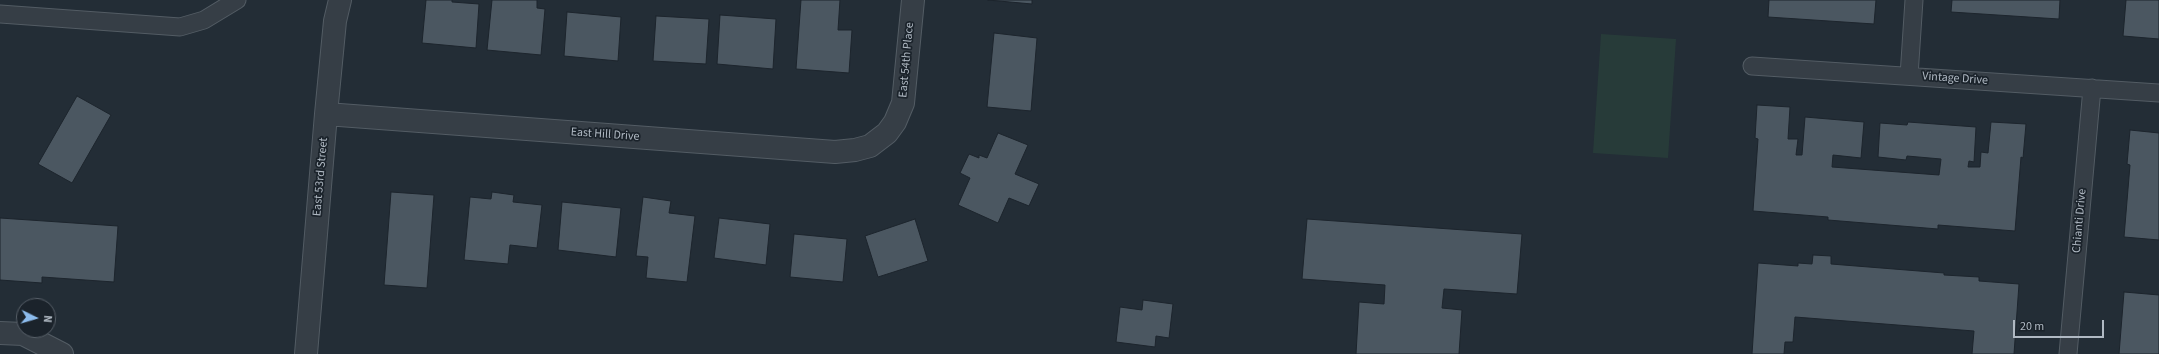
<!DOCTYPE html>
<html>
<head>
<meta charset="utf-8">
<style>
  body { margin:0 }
  #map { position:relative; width:2159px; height:354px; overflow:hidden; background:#232d36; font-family:"Source Sans 3",sans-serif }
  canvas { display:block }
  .north { position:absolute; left:16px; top:298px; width:40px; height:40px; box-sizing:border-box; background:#1b232b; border:1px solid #575f68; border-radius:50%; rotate:95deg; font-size:11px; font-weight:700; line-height:16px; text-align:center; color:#b0b9c3 }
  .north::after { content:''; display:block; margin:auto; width:14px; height:18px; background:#8cbbec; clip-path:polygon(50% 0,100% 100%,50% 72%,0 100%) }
  .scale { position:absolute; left:2013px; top:320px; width:91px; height:18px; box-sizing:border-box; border:2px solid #b0b9c3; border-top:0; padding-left:5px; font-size:12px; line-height:14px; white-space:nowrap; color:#b0b9c3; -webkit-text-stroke:3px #1b232b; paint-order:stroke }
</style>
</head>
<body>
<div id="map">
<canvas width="2159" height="354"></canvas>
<div class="north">N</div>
<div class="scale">20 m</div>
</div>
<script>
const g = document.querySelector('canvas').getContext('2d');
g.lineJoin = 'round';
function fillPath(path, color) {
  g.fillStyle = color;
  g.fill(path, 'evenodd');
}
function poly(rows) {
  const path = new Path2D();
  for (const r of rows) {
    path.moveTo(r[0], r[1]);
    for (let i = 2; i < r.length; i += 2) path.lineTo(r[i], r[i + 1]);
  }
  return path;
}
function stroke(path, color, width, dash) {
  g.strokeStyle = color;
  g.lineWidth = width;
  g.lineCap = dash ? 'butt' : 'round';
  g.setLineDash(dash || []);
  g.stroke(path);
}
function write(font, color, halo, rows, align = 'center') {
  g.font = font + ' "Source Sans 3",sans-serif';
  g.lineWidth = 3.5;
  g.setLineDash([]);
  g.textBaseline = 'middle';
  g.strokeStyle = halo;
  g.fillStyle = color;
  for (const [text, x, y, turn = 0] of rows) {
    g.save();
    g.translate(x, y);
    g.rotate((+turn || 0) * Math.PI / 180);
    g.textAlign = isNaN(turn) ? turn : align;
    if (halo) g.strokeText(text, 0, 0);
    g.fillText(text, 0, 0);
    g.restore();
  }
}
fillPath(poly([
  [1601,34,1676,39,1668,158,1593,153]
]), '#273b39');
const building = poly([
  [426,0,452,0,452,2,479,4,476,48,422,43,426,0],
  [492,0,537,0,537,8,545,9,541,55,487,50,492,0],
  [801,0,840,0,838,30,852,30,849,73,796,69,801,0],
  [988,0,1032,0,1032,4,988,0],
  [1769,0,1876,0,1874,24,1768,17,1769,0],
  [1952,0,2060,0,2059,19,1951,12,1952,0],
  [2126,0,2159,0,2159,39,2123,36,2126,0],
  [567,12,621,17,618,61,564,56,567,12],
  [720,15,776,19,773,69,717,64,720,15],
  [656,16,709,19,706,64,653,61,656,16],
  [994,33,1037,38,1031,111,987,107,994,33],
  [77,96,111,115,72,183,38,164,77,96],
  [1757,105,1790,107,1788,139,1798,139,1796,155,1802,155,1805,117,1864,122,1861,158,1833,155,1832,167,1939,175,1941,159,1907,156,1906,160,1878,157,1880,123,1907,125,1908,122,1976,127,1974,162,1969,161,1968,167,1980,167,1981,152,1988,153,1991,122,2026,124,2023,158,2021,157,2015,231,1938,225,1938,229,1828,220,1828,217,1753,211,1758,139,1755,138,1757,105],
  [2130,130,2159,133,2159,240,2124,237,2130,165,2127,164,2130,130],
  [998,133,1028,145,1015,174,1039,184,1029,206,1009,198,998,223,958,205,970,178,960,173,969,154,979,158,979,155,987,158,998,133],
  [391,192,434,195,427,288,384,285,391,192],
  [492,192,514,195,513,202,542,205,537,248,510,245,508,264,464,260,470,197,491,199,492,192],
  [643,197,671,201,669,213,695,216,687,282,646,278,648,257,636,256,643,197],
  [562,202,621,208,616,257,558,250,562,202],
  [0,218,118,226,114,282,42,277,42,283,0,280,0,218],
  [719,218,770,224,766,265,714,258,719,218],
  [915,219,928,261,878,277,865,236,915,219],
  [1307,219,1522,234,1517,294,1444,289,1442,308,1462,310,1459,354,1356,354,1359,302,1384,304,1385,285,1302,279,1307,219],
  [794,234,847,239,843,282,790,277,794,234],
  [1813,255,1831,256,1831,264,1944,273,1944,275,1979,277,1979,281,2019,284,2014,354,1972,354,1974,331,1795,317,1793,342,1785,342,1784,354,1752,354,1758,263,1798,266,1798,263,1812,264,1813,255],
  [2124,292,2159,295,2159,354,2119,354,2124,292],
  [1143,300,1173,304,1169,338,1156,336,1155,347,1116,342,1120,307,1142,310,1143,300]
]);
fillPath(building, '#4b5761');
stroke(building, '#1d252d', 1);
const service = poly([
  [0,14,180,27,204,20,237,0],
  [1752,66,2159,93],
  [1909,76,1914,0],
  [2068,354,2092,88]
]);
const minor = poly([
  [326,114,835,152,855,150,870,146,887,133,895,122,903,103,913,0],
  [0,333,23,334,62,354],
  [306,354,326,114,335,21,340,0]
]);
stroke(service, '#535c64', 19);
stroke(minor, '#535c64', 24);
stroke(service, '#363e46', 17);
stroke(minor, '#363e46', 22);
write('12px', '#b0b9c3', '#1b232b', [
  ["East 54th Place",907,60,-85],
  ["Vintage Drive",1955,79,4],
  ["East Hill Drive",605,135,4],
  ["East 53rd Street",321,177,-85],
  ["Chianti Drive",2080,221,-85]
]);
</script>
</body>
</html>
